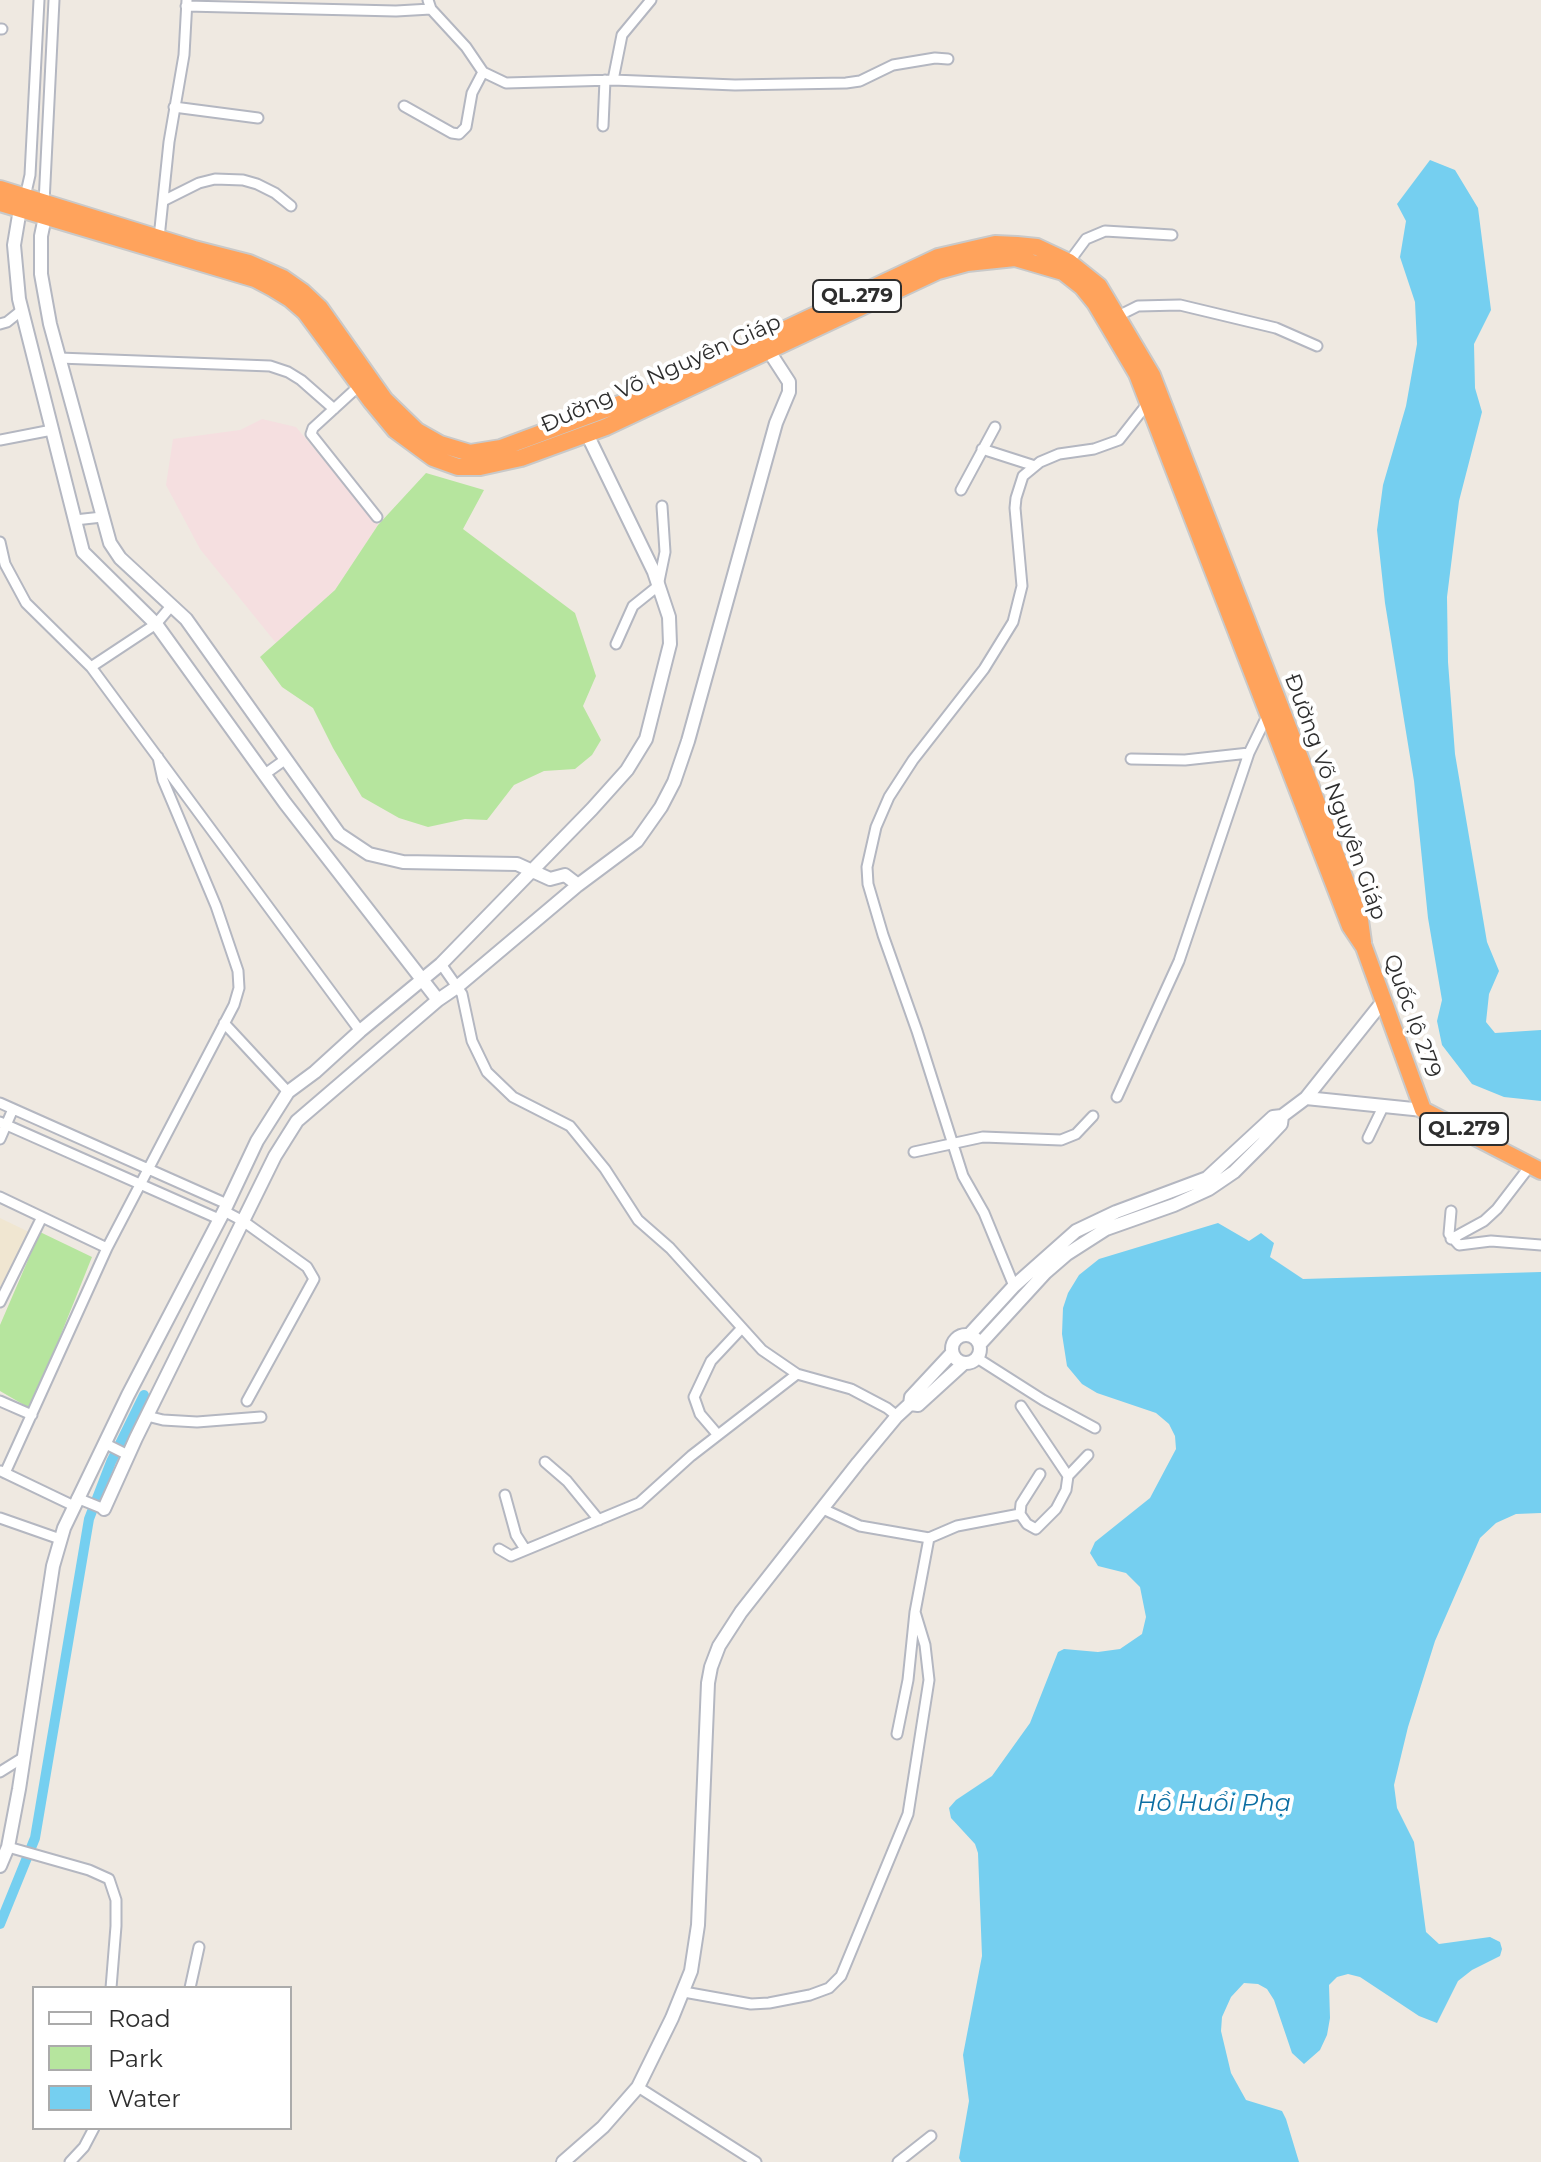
<!DOCTYPE html>
<html>
<head>
<meta charset="utf-8">
<style>
  body { margin:0 }
  #map { position:relative; width:1541px; height:2162px; overflow:hidden; background:#efe9e1; font-family:Montserrat,sans-serif }
  canvas { display:block }
  .legend { position:absolute; left:32px; top:1986px; width:260px; height:144px; box-sizing:border-box; background:#fff; border:2px solid #ababab; margin:0; padding:10px 14px; list-style:none; font-size:24px; color:#2e2e2e }
  .legend li { display:flex; align-items:center; gap:16px; height:40px }
  .legend b { width:40px; border:2px solid #ababab }
</style>
</head>
<body>
<div id="map">
<canvas width="1541" height="2162"></canvas>
<ul class="legend">
<li><b style="height:10px;background:#fff"></b>Road</li>
<li><b style="height:22px;background:#b6e59e"></b>Park</li>
<li><b style="height:22px;background:#75cff0"></b>Water</li>
</ul>
</div>
<script>
const g = document.querySelector('canvas').getContext('2d');
g.lineJoin = 'round';
function fillPath(path, color) {
  g.fillStyle = color;
  g.fill(path, 'evenodd');
}
function poly(rows) {
  const path = new Path2D();
  for (const r of rows) {
    if (r.length === 3) {
      path.moveTo(r[0] + r[2], r[1]);
      path.arc(r[0], r[1], r[2], 0, 2 * Math.PI);
      continue;
    }
    path.moveTo(r[0], r[1]);
    for (let i = 2; i < r.length; i += 2) path.lineTo(r[i], r[i + 1]);
  }
  return path;
}
function stroke(path, color, width, dash) {
  g.strokeStyle = color;
  g.lineWidth = width;
  g.lineCap = dash ? 'butt' : 'round';
  g.setLineDash(dash || []);
  g.stroke(path);
}
function write(font, color, halo, rows, align = 'center') {
  g.font = font + ' Montserrat,sans-serif';
  g.lineWidth = 8;
  g.setLineDash([]);
  g.textBaseline = 'middle';
  g.strokeStyle = halo;
  g.fillStyle = color;
  for (const [text, x, y, turn = 0] of rows) {
    g.save();
    g.translate(x, y);
    g.rotate((+turn || 0) * Math.PI / 180);
    g.textAlign = isNaN(turn) ? turn : align;
    if (halo) g.strokeText(text, 0, 0);
    g.fillText(text, 0, 0);
    g.restore();
  }
}
fillPath(poly([
  [0,1218,29,1232,0,1288]
]), '#f0e6d1');
fillPath(poly([
  [262,419,296,427,378,525,335,590,276,643,200,549,166,485,173,439,240,430]
]), '#f5dfe0');
fillPath(poly([
  [426,473,484,490,463,529,575,613,596,676,583,706,601,740,592,755,575,769,544,771,514,785,487,820,465,819,428,827,399,818,362,797,333,748,313,708,282,687,260,657,335,590,378,525],
  [40,1232,92,1257,31,1409,0,1391,0,1325]
]), '#b6e59e');
fillPath(poly([
  [1430,160,1455,170,1478,208,1491,310,1474,344,1475,388,1482,412,1459,501,1447,597,1448,662,1455,754,1487,942,1499,971,1489,994,1486,1022,1495,1033,1541,1030,1541,1101,1504,1097,1472,1084,1442,1045,1437,1021,1442,1000,1428,918,1414,781,1385,603,1377,530,1383,485,1406,406,1417,344,1415,302,1400,257,1406,221,1397,204],
  [1218,1223,1249,1241,1261,1233,1274,1243,1270,1257,1303,1279,1541,1272,1541,1513,1516,1514,1496,1523,1480,1538,1435,1641,1408,1727,1394,1785,1397,1808,1414,1842,1426,1932,1439,1944,1490,1937,1500,1942,1502,1949,1500,1956,1472,1970,1458,1981,1437,2023,1419,2016,1360,1977,1348,1974,1337,1977,1329,1985,1330,2018,1327,2035,1320,2050,1304,2064,1292,2053,1274,2000,1267,1989,1258,1984,1244,1983,1231,1997,1222,2017,1221,2031,1231,2073,1246,2100,1282,2111,1286,2119,1299,2162,961,2162,959,2158,969,2101,963,2055,982,1956,978,1853,975,1844,951,1818,949,1808,956,1800,992,1776,1030,1723,1058,1652,1064,1649,1098,1652,1120,1649,1142,1634,1146,1617,1140,1587,1126,1573,1098,1566,1090,1553,1095,1542,1150,1498,1176,1449,1175,1436,1169,1424,1156,1413,1097,1393,1082,1384,1067,1366,1062,1334,1063,1308,1068,1293,1079,1275,1099,1259]
]), '#75cff0');
stroke(poly([
  [0,1924,35,1838,89,1519,111,1462,144,1395]
]), '#75cff0', 10);
const street = poly([
  [186,6,396,11,431,9,428,0],
  [431,9,466,47,483,72,506,83,613,80,735,85,846,83,860,81,893,65,935,58,948,59],
  [0,29,2,29],
  [613,80,622,35,651,0],
  [404,106,452,133,459,134,466,127,472,93,483,72],
  [174,107,258,118],
  [603,126,605,80],
  [25,197,30,175,39,0],
  [163,201,199,183,215,179,243,180,257,184,275,193,291,206],
  [44,203,54,0],
  [159,238,169,142,184,55,187,0],
  [1069,262,1086,239,1105,231,1172,235],
  [1114,318,1138,306,1180,305,1276,328,1317,346],
  [0,324,7,322,22,310],
  [59,358,270,366,288,372,301,380,334,409],
  [360,385,313,428,311,434,377,517],
  [0,440,52,430],
  [982,449,1035,466],
  [961,490,995,427],
  [75,520,102,517],
  [0,542,5,564,26,603,91,667,360,1031],
  [616,644,633,606,658,586,665,552,662,506],
  [91,667,156,624,172,605],
  [1131,759,1185,760,1249,753],
  [265,774,286,759],
  [441,964,462,994,472,1041,487,1072,513,1097,570,1126,605,1169,638,1220,670,1248,762,1350,797,1374,851,1389,887,1408,897,1416],
  [224,1023,288,1092],
  [1117,1097,1179,961,1249,753,1268,714],
  [0,1103,227,1204],
  [0,1122,219,1219],
  [1368,1138,1383,1107],
  [0,1139,13,1109],
  [914,1152,983,1137,1061,1140,1076,1134,1093,1116],
  [0,1197,107,1248],
  [224,1211,243,1221,307,1267,314,1279,247,1401],
  [1451,1211,1449,1234,1459,1245,1491,1241,1541,1245],
  [1451,1239,1484,1221,1497,1209,1530,1166],
  [1014,1286,984,1213,963,1176,917,1031,883,935,868,884,867,867,876,827,889,797,913,760,984,669,1013,622,1022,586,1015,508,1016,498,1023,476,1040,462,1059,454,1094,449,1119,440,1148,403],
  [0,1302,42,1217],
  [977,1358,1043,1400,1095,1428],
  [0,1401,32,1415],
  [1021,1406,1068,1476,1066,1490,1056,1509,1036,1529,1027,1524,1020,1514,1021,1504,1040,1474],
  [147,1416,163,1420,197,1422,261,1417],
  [718,1435,700,1414,694,1397,711,1361,741,1329],
  [104,1443,128,1455],
  [545,1462,567,1481,599,1520],
  [1,1471,74,1506],
  [5,1473,107,1248,234,1005,239,988,238,971,216,906,163,780,158,757],
  [1068,1476,1088,1455],
  [505,1495,516,1535,525,1549],
  [77,1498,104,1509],
  [823,1509,860,1526,929,1538,957,1526,1020,1514],
  [0,1518,60,1539],
  [499,1549,511,1556,639,1503,691,1456,797,1374],
  [897,1734,908,1680,915,1612,929,1538],
  [0,1772,24,1757],
  [8,1847,89,1870,109,1879,116,1900,116,1926,111,1988],
  [190,1988,199,1947],
  [684,1992,751,2004,769,2003,810,1995,829,1988,841,1976,908,1814,929,1680,925,1645,915,1612],
  [638,2087,756,2162],
  [70,2162,84,2147,94,2128],
  [898,2162,931,2136]
]);
const secondary = poly([
  [20,209,14,245,19,299,83,552,156,624,285,803,438,1000],
  [45,217,41,236,41,274,50,324,110,543,120,558,186,619,339,834,369,854,403,862,517,864,550,879,565,875,578,885],
  [1306,1098,1423,1110],
  [966,1349,14],
  [969,1335,1014,1286,1076,1231,1116,1212,1207,1178,1273,1117,1282,1116,1306,1098,1384,1000],
  [980,1344,1045,1273,1067,1254,1106,1229,1174,1205,1209,1189,1234,1172,1263,1143,1281,1124,1282,1116],
  [910,1404,918,1405,963,1364],
  [104,1509,136,1438,275,1156,297,1121,438,1000,457,987,578,885,637,841,661,807,674,782,688,741,776,423,789,392,789,382,765,345],
  [0,1866,8,1847,19,1789,53,1566,64,1528,128,1395,224,1211,257,1141,288,1092,315,1072,360,1031,441,964,592,809,627,770,646,739,670,644,669,617,654,572,587,434],
  [563,2162,603,2127,638,2087,672,2018,691,1971,698,1925,708,1683,711,1667,719,1646,741,1612,858,1463,897,1416,910,1404,911,1397,952,1353]
]);
const highway = poly([
  [0,189,194,249,249,263,283,278,303,292,320,308,385,400,417,431,440,444,470,453,501,448,652,392,938,257,995,244,1017,245,1037,247,1069,262,1099,286,1152,375,1307,776,1360,920,1363,942],
  [0,203,255,279,272,288,290,299,305,312,371,401,395,430,433,458,458,467,480,467,521,458,606,427,938,271,967,263,1015,258,1063,272,1082,287,1095,303,1137,374,1350,926,1364,947,1423,1110,1541,1171]
]);
stroke(street, '#b4b7c1', 13);
stroke(secondary, '#b4b7c1', 16);
stroke(highway, '#c9c9c9', 20);
stroke(street, '#fff', 9);
stroke(secondary, '#fff', 12);
stroke(highway, '#ffa35c', 16);
for (const [x, y, w] of [
  [857,296,88],
  [1464,1129,88]
]) {
  const box = new Path2D();
  box.roundRect(x - w / 2, y - 16, w, 32, 6);
  g.fillStyle = '#fff';
  g.fill(box);
  stroke(box, '#2e2e2e', 2);
}
write('bold 20px', '#2e2e2e', null, [
  ["QL.279",857,296],
  ["QL.279",1464,1129]
]);
write('22px', '#2e2e2e', '#fff', [
  ["Đường Võ Nguyên Giáp",661,374,-24],
  ["Đường Võ Nguyên Giáp",1335,797,70],
  ["Quốc lộ 279",1412,1016,70]
]);
write('italic 24px', '#0d6fa3', '#fff', [
  ["Hồ Huổi Phạ",1214,1804]
]);
</script>
</body>
</html>
